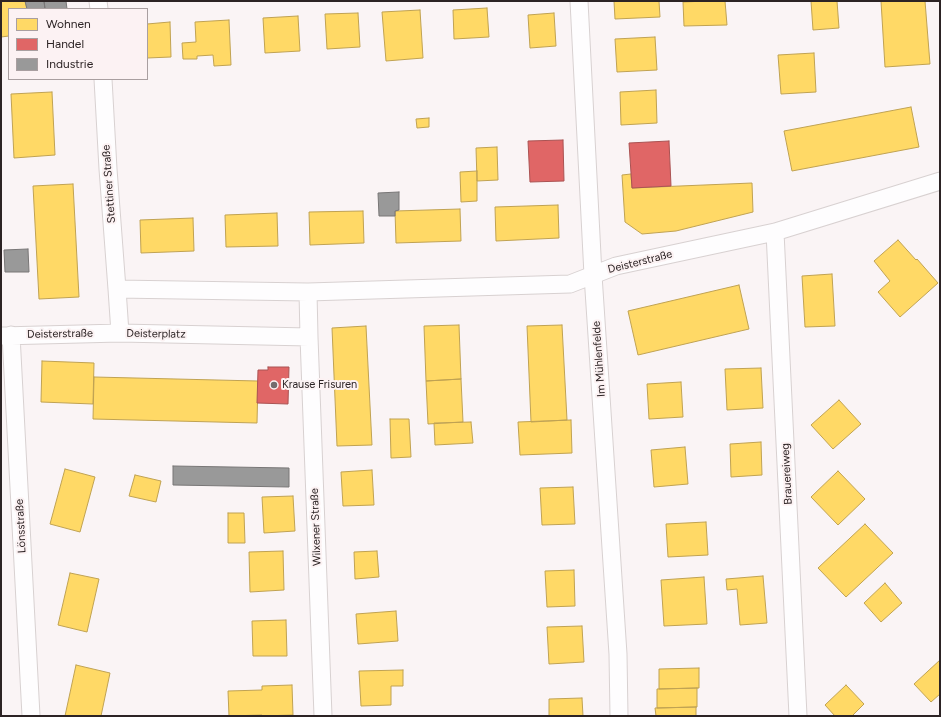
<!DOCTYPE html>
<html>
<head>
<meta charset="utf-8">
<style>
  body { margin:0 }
  #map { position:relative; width:941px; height:717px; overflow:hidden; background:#faf4f5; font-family:Figtree,sans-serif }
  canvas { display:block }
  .frame { position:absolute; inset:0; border:2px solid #2c2324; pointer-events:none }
  .legend { position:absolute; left:8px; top:8px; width:140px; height:72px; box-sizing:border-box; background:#fcf2f3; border:1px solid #a99fa0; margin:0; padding:5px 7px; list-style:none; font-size:12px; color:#2c2324 }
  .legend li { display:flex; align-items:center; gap:8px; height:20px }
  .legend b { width:20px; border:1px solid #a99fa0 }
</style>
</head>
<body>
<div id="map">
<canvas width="941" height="717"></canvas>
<div class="frame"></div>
<ul class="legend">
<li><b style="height:11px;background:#ffd966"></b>Wohnen</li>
<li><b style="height:11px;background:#e06666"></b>Handel</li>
<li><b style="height:11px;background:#999"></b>Industrie</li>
</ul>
</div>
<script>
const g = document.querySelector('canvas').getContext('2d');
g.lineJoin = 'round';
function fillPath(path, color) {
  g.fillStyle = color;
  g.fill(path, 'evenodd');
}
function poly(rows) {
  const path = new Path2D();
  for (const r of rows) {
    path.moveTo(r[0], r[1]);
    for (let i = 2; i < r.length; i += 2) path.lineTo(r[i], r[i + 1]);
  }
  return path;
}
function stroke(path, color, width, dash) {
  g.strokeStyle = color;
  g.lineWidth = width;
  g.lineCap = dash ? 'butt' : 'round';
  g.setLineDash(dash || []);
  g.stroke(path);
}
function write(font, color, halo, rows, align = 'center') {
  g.font = font + ' Figtree,sans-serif';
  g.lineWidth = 4;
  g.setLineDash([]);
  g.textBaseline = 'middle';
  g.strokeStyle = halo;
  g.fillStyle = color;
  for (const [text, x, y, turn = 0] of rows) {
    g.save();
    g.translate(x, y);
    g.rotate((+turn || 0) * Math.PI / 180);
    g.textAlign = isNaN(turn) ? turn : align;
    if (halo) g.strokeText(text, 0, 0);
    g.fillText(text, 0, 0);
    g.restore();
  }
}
const homes = poly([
  [1,1,25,1,27,9,9,9,9,36,1,37,1,1],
  [614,1,659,1,660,17,615,19,614,1],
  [707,1,725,1,727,25,684,26,683,2,707,1],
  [811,1,837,1,839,28,813,30,811,1],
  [881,1,925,1,930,64,885,67,881,1],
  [487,8,489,37,454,39,453,10,487,8],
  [420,10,423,58,386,61,382,12,420,10],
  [358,13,360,47,327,49,325,14,358,13],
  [554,13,556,46,530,48,528,15,554,13],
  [298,16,300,51,265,53,263,18,298,16],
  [229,20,231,65,214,66,213,55,197,56,197,59,183,59,182,43,196,42,195,22,229,20],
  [170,22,171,57,147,58,147,24,170,22],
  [655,37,657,70,617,72,615,39,655,37],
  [814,53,816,92,781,94,778,55,814,53],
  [656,90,657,123,621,125,620,92,656,90],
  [52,92,55,155,14,158,11,94,52,92],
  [911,107,919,147,792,171,784,131,911,107],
  [429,118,429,127,417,128,416,119,429,118],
  [497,147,498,180,477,181,476,148,497,147],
  [477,171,477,201,461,202,460,172,477,171],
  [631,174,632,188,752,183,753,212,676,231,642,234,625,222,622,175,631,174],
  [73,184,79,297,39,299,33,186,73,184],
  [558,205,559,238,496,241,495,207,558,205],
  [460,209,461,241,396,243,395,211,460,209],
  [363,211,364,243,310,245,309,212,363,211],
  [277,213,278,246,226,247,225,215,277,213],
  [193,218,194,251,141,253,140,220,193,218],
  [898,240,916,260,917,259,938,283,900,317,878,292,890,281,874,261,898,240],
  [832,274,835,326,805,327,802,276,832,274],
  [739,285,749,329,638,355,628,311,739,285],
  [459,325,461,379,426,381,424,326,459,325],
  [562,325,567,420,531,422,527,326,562,325],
  [366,326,372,445,337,446,332,328,366,326],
  [42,361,94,363,93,404,41,402,42,361],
  [761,368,763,408,727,410,725,369,761,368],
  [94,377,258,381,257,423,93,419,94,377],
  [461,379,463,422,428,424,426,381,461,379],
  [681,382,683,417,649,419,647,384,681,382],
  [839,400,861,424,833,449,811,425,839,400],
  [390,419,409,419,411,457,391,458,390,419],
  [571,420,572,453,520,455,518,422,571,420],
  [471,422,473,443,435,445,434,423,471,422],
  [761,442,762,475,731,477,730,444,761,442],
  [685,447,688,484,654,487,651,450,685,447],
  [65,469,95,477,80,532,50,524,65,469],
  [372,470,374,505,343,506,341,472,372,470],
  [838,471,865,499,838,525,811,497,838,471],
  [135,475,161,481,156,502,129,496,135,475],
  [573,487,575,524,542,525,540,488,573,487],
  [293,496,295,531,264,533,262,497,293,496],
  [228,513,244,513,245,543,228,543,228,513],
  [706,522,708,555,668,557,666,524,706,522],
  [865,524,893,553,846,597,818,568,865,524],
  [283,551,284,590,250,592,249,552,283,551],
  [377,551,379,577,355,579,354,552,377,551],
  [574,570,575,606,547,607,545,571,574,570],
  [70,573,99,579,87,632,58,625,70,573],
  [763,576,767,623,740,625,737,589,727,590,726,579,763,576],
  [704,577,707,624,664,626,661,580,704,577],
  [885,583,902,603,881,622,864,603,885,583],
  [396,611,398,641,358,644,356,614,396,611],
  [286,620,287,656,253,656,252,621,286,620],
  [582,626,584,662,549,664,547,627,582,626],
  [940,660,940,694,931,702,914,684,940,660],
  [76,665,110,673,101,716,65,716,76,665],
  [699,668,699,688,659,689,659,669,699,668],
  [403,670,403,686,391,686,391,705,361,706,359,671,403,670],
  [292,685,293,715,262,716,262,715,229,716,228,691,262,690,262,686,292,685],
  [846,685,864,704,852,716,835,716,825,705,846,685],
  [697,688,697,707,657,708,657,689,697,688],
  [582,698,583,716,549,716,549,699,582,698],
  [696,707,696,716,656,716,655,708,696,707]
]);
fillPath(homes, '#ffd966');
stroke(homes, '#c0a252', 1);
const shops = poly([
  [563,140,564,181,530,182,528,141,563,140],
  [669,141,671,186,632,188,629,143,669,141],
  [268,367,289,367,288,404,257,403,258,370,268,370,268,367]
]);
fillPath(shops, '#e06666');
stroke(shops, '#aa5252', 1);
const industry = poly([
  [25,1,44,1,45,9,27,9,25,1],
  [44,1,66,1,67,9,45,9,44,1],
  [399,192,399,210,395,211,395,216,379,216,378,193,399,192],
  [28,249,29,272,5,272,4,250,28,249],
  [173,466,289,468,289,487,173,485,173,466]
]);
fillPath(industry, '#999');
stroke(industry, '#787676', 1);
const street = poly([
  [98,1,99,9],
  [579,1,593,275,618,654,619,716],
  [103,79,108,169,117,289],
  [775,232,798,716],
  [308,292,309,337,120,333,117,289,308,292,570,284,616,266,775,232,940,181],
  [11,335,31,716],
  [1,336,120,333],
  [309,337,323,716]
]);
stroke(street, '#d8d1d1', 19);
stroke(street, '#fefdfe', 17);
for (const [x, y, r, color] of [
  [274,385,4,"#746c6d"]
]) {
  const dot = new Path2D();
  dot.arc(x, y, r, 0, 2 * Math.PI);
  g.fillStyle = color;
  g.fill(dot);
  stroke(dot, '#fcf2f3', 1.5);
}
write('11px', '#2c2324', '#fcf2f3', [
  ["Stettiner Straße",109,184,-94],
  ["Deisterstraße",640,262,-14],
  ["Deisterstraße",60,334,-1],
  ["Deisterplatz",156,334,1],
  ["Im Mühlenfelde",599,359,-94],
  ["Brauereiweg",787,474,-93],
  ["Lönsstraße",21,526,-93],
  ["Wilxener Straße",316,527,-92]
]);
write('11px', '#2c2324', '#fcf2f3', [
  ["Krause Frisuren",282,385]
], 'left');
</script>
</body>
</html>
